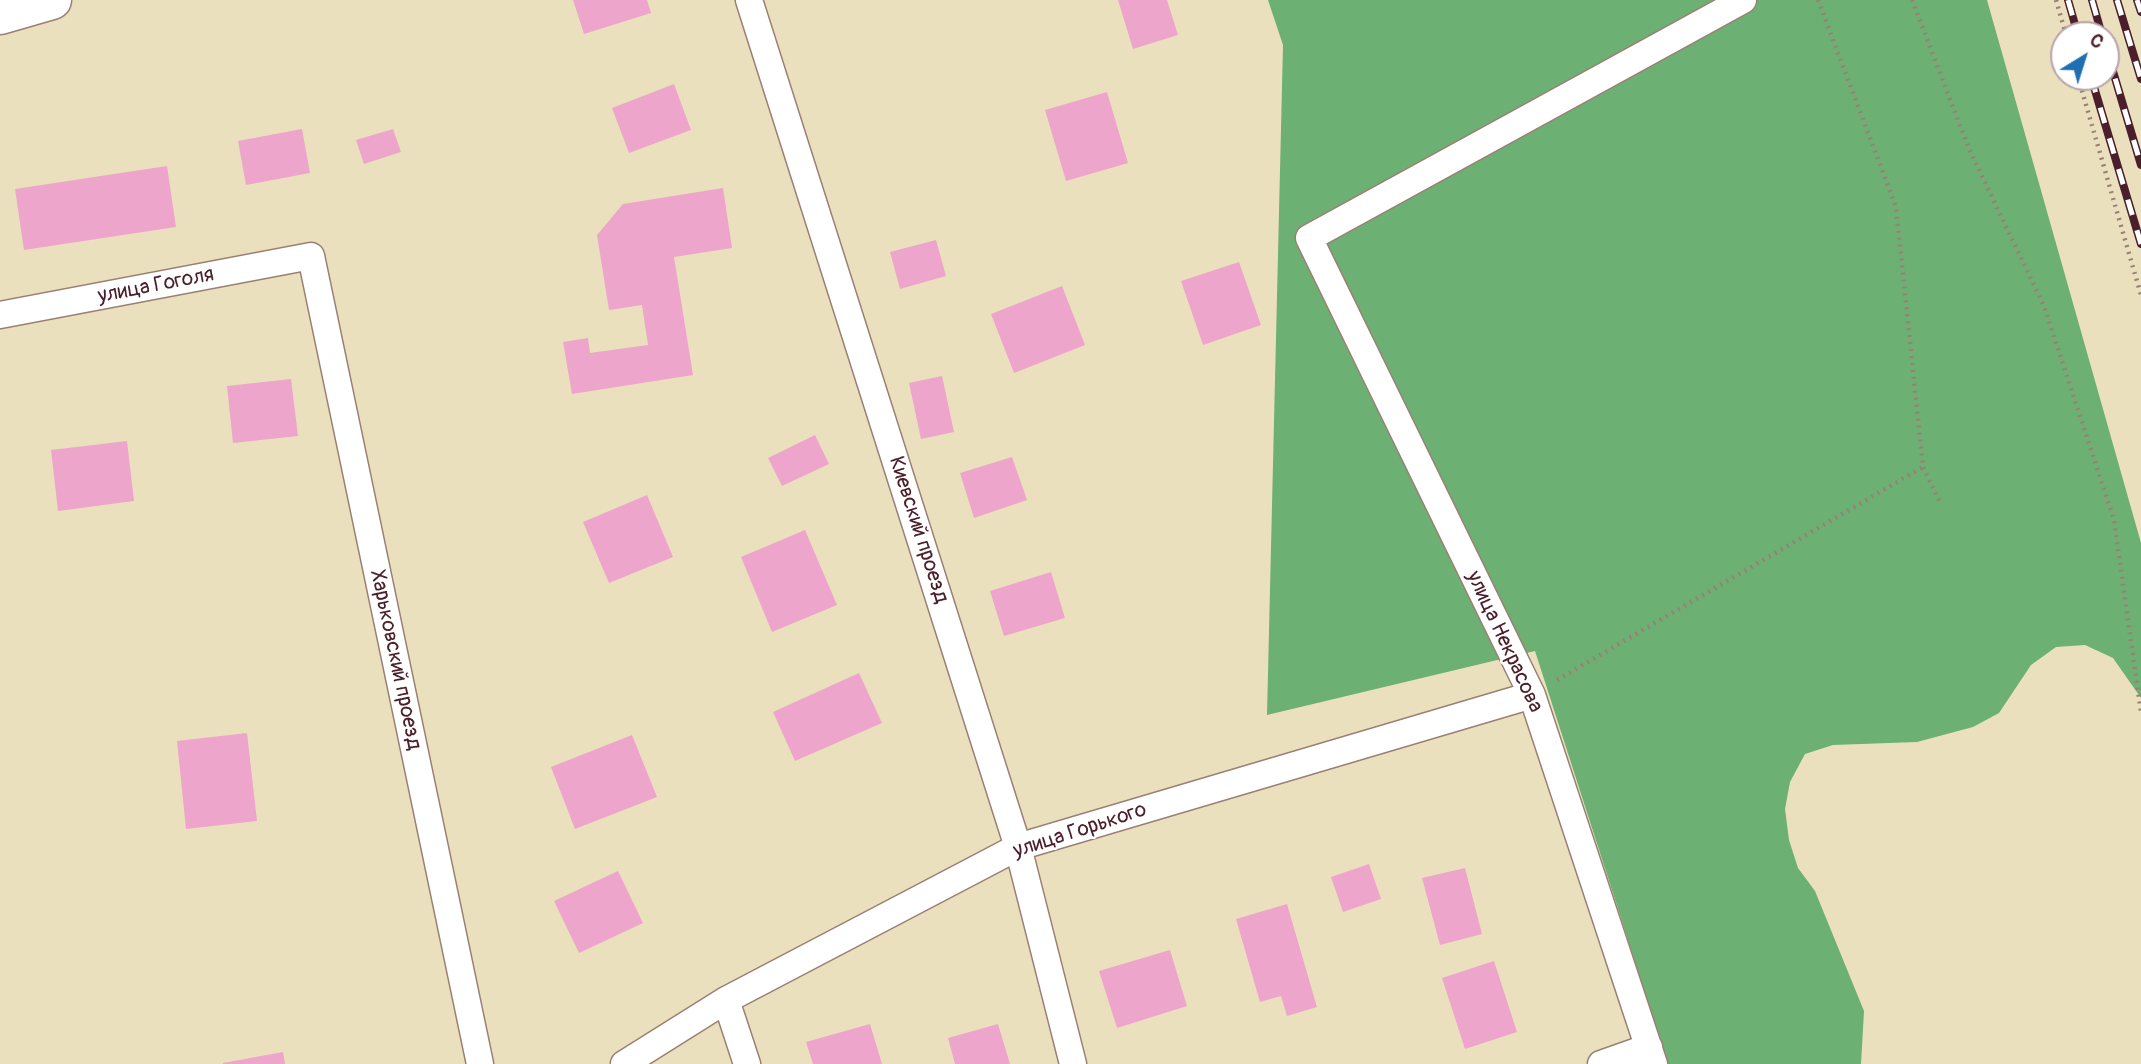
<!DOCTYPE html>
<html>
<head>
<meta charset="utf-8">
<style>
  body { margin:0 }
  #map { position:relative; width:2141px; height:1064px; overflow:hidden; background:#ebe0bd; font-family:Pangolin,sans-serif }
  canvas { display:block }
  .north { position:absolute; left:2050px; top:21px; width:70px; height:70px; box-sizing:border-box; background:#fff; border:2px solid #b7a5aa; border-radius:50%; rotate:38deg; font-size:19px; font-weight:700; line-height:28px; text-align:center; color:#4a1f2b }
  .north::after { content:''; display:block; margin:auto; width:24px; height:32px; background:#1f6fb2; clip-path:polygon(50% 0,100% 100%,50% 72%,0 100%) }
</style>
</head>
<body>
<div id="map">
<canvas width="2141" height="1064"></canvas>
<div class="north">С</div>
</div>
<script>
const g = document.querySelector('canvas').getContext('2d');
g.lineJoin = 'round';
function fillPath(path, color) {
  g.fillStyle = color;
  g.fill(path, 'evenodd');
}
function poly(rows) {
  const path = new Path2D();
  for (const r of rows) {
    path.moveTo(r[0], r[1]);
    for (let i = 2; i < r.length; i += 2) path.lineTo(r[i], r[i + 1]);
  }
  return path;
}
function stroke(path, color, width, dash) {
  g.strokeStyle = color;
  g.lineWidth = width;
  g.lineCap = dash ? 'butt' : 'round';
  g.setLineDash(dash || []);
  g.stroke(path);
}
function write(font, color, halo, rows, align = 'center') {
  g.font = font + ' Pangolin,sans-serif';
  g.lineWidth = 5;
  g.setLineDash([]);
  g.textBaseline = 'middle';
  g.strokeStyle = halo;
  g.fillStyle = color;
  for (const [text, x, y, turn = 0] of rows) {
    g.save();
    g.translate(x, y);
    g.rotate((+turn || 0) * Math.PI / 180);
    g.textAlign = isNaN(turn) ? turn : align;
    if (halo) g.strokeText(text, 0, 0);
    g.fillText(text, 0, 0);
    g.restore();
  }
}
fillPath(poly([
  [1268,0,1987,0,2141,543,2141,698,2113,658,2085,645,2056,647,2031,665,1999,713,1973,727,1917,742,1833,745,1805,754,1790,782,1785,809,1789,840,1798,868,1815,891,1864,1011,1861,1064,1668,1064,1535,651,1267,715,1283,45]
]), '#6cb074');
fillPath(poly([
  [573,0,647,0,651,13,584,34],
  [1118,0,1167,0,1178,35,1133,49],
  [674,84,691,130,629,153,612,108],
  [1107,92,1128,163,1066,181,1045,110],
  [302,129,310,173,246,185,238,141],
  [393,129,401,152,364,164,356,140],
  [167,166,176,227,24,250,15,189],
  [723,188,732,248,674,257,693,375,572,394,563,342,588,338,590,353,648,345,642,305,609,310,597,235,623,204],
  [936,240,946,276,900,289,890,252],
  [1239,262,1261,325,1203,345,1181,281],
  [1062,286,1085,345,1014,373,991,314],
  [942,376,954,432,921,439,909,383],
  [291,379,298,436,233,443,227,386],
  [815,435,829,464,782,486,768,458],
  [127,441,134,501,58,511,51,450],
  [1012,457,1027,500,974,518,960,473],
  [647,495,673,557,609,583,583,522],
  [805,530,837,605,772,632,741,557],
  [1051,572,1065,618,1004,636,990,591],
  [859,673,882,723,795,761,773,712],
  [247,733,257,821,186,829,177,741],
  [632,735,657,797,575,829,551,767],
  [1369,864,1381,899,1343,912,1331,877],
  [1465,868,1482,934,1440,945,1422,878],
  [618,871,643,923,579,953,554,901],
  [1287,904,1317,1007,1287,1016,1281,996,1260,1002,1236,919],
  [1170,950,1187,1006,1117,1028,1099,971],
  [1494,961,1517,1032,1465,1049,1442,978],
  [870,1024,882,1064,813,1064,806,1042],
  [998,1024,1010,1064,955,1064,948,1038],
  [283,1052,285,1064,223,1064,223,1063]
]), '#eda5cb');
const street = poly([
  [749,0,1018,847,1073,1064],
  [0,315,311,256,480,1064],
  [726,1000,747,1064],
  [624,1064,726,1000,1018,847,1532,695],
  [1601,1064,1649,1047],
  [1654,1064,1532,695,1309,238,1743,0]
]);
const primary = poly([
  [0,15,52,0]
]);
stroke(street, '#9a8074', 29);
stroke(primary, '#9a8074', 41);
stroke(poly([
  [1818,0,1896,207,1923,467,1941,504],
  [1912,0,1969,149,2044,306,2114,520,2141,712],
  [2056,0,2066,35],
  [2078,77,2141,295],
  [1557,680,1923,467]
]), '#9a8074', 4.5, [2, 5]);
stroke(street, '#fff', 26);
stroke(primary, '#fff', 38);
const rail = poly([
  [2068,0,2078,35],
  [2092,0,2102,35],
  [2117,0,2141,79],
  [2137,0,2141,12],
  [2106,48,2141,165],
  [2091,77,2141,244]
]);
stroke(rail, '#4a1f2b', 8);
stroke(rail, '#fff', 5, [16]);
write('21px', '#4a1f2b', '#fff', [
  ["улица Гоголя",156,286,-11],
  ["Киевский проезд",918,530,72],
  ["улица Некрасова",1504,642,65],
  ["Харьковский проезд",395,660,78],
  ["улица Горького",1080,831,-18]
]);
</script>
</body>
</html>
